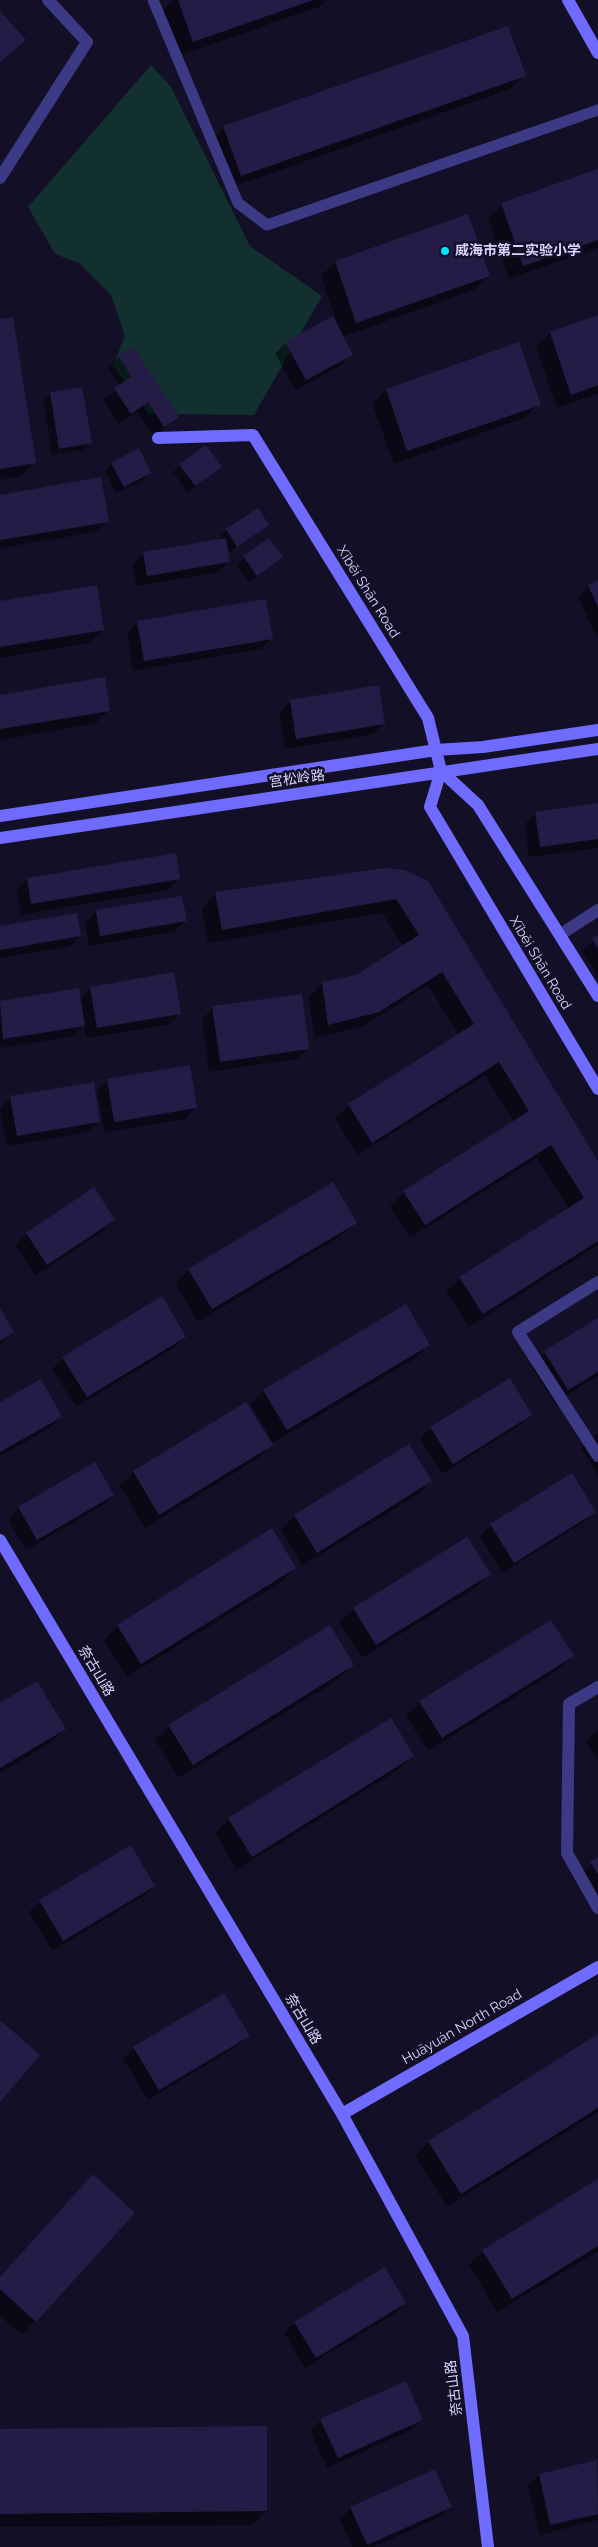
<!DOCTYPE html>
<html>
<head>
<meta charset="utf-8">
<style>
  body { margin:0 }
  canvas { display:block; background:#130f26 }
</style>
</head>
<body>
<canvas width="598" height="2547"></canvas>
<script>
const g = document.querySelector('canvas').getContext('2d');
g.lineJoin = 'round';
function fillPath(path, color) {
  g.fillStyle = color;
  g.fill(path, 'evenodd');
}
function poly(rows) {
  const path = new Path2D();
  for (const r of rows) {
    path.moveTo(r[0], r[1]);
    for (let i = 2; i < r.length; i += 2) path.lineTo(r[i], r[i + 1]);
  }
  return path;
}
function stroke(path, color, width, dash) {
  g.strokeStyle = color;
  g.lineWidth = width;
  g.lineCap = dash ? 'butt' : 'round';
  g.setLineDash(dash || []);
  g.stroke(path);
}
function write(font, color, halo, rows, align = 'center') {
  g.font = font + ' Raleway,"Noto Sans SC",sans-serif';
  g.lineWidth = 5;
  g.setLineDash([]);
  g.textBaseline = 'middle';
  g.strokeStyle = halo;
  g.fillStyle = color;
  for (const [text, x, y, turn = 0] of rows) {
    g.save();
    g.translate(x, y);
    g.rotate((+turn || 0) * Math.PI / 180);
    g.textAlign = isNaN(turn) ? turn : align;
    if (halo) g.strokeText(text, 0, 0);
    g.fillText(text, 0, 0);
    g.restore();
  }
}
fillPath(poly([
  [151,65,171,87,250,246,322,296,254,415,149,414,113,366,125,336,111,295,79,263,55,254,28,207]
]), '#12302f');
fillPath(poly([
  [173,0,327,0,321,6,179,56,163,10],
  [524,76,510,89,227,189,210,141,224,127],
  [598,171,598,248,509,279,488,218,502,204],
  [335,262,488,276,474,290,342,337,351,355,340,366,295,390,275,353,286,343,340,331,321,276],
  [598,316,598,394,557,408,536,347,550,333],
  [0,321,35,462,21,476,0,480],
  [119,357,177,417,153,437,137,412,119,424,104,400,120,386,108,368],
  [386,390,539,404,525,418,394,464,372,404],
  [50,394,90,443,83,450,52,455,43,401],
  [112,464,150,472,143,480,116,493,105,471],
  [180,465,220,467,188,493,173,472],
  [0,496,107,521,96,532,0,548],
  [258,510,268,525,229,553,226,548,228,562,218,573,136,586,133,564,144,553,221,540,219,538,226,530],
  [282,556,249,582,237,565,244,557],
  [598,582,598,636,595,634,578,597,589,586],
  [0,602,103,630,89,643,0,658],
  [138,622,272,638,261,649,133,671,127,633],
  [0,696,109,710,95,724,0,740],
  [290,702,384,723,373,734,285,749,279,713],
  [598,804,598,848,529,857,525,824,535,813],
  [386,869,598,1163,598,1245,469,1327,446,1291,460,1278,569,1209,537,1158,410,1238,390,1206,404,1192,514,1122,485,1075,358,1155,335,1118,349,1105,459,1035,428,985,364,1026,315,1038,308,997,322,983,356,976,403,946,382,913,208,943,202,908,216,894],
  [27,879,179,879,168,890,21,915,16,890],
  [96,912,185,921,174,932,89,946,85,923],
  [0,927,80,936,69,947,0,958],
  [598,936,598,975,582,951],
  [90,988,179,1014,168,1025,86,1038,84,1025,73,1036,0,1048,0,1003,78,990,79,999],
  [213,1008,308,1048,297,1059,209,1072,202,1019],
  [108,1080,196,1108,185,1119,104,1132,97,1091],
  [11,1097,99,1121,88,1132,6,1146,0,1108],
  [94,1189,114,1220,103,1231,36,1275,15,1245,26,1234],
  [355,1222,341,1236,198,1322,175,1284,189,1270],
  [0,1310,13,1332,0,1344],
  [598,1319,598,1376,554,1403,531,1366,545,1352],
  [185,1337,174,1348,76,1407,52,1369,63,1358],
  [428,1345,414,1359,273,1443,250,1404,264,1391],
  [246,1403,271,1445,257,1459,145,1528,120,1486,133,1472],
  [0,1404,61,1417,50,1428,0,1456],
  [531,1414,520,1425,442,1474,420,1438,431,1428],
  [598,1433,598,1476,581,1448],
  [409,1446,431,1481,417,1495,302,1566,281,1530,294,1516],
  [572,1475,595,1512,584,1522,502,1573,480,1536,491,1525],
  [113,1495,102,1506,26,1550,8,1519,19,1508],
  [467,1538,489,1574,475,1588,362,1658,339,1622,353,1609],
  [295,1568,281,1582,127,1677,104,1640,118,1626],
  [572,1656,558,1670,428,1751,406,1716,420,1702],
  [352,1665,339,1679,179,1778,155,1740,169,1726],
  [0,1705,64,1729,50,1743,0,1773],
  [390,1719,412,1756,398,1770,237,1870,215,1833,229,1819],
  [598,1730,598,1761,586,1742],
  [131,1847,154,1886,143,1896,52,1951,29,1912,40,1901],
  [598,1859,598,1911,577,1877],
  [248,2035,237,2046,148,2100,123,2059,134,2048],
  [598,2035,598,2112,447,2207,415,2156,429,2142],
  [598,2181,598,2251,497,2312,469,2265,483,2251],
  [0,2277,35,2321,22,2335,0,2316],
  [405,2303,394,2314,305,2368,284,2333,295,2323],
  [321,2420,422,2420,411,2430,327,2468,310,2431],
  [0,2430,266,2511,252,2525,0,2527],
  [596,2462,598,2520,540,2535,528,2486,539,2475],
  [451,2506,440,2517,373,2547,352,2547,340,2519,351,2508]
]), '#0007');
fillPath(poly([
  [178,0,313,0,193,42],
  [0,11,26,40,0,62],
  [508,26,526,76,241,176,223,126],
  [598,169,598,240,523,266,501,203],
  [468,214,490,276,356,323,335,261],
  [598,315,598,385,571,395,550,332],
  [333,316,353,355,306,380,285,342],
  [13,317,36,463,0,469,0,319],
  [519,342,541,405,407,451,386,389],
  [133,346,179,417,164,427,148,402,131,414,114,388,132,377,118,356],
  [82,387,92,443,59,449,50,392],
  [206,445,222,467,195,486,179,464],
  [139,448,151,473,124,487,111,463],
  [101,477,109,522,0,540,0,495],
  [258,508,269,525,237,547,226,529],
  [226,538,230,562,147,576,143,552],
  [269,538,283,557,257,576,243,556],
  [598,581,598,607,588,585],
  [97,585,104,630,0,647,0,601],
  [266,599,273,639,144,661,137,621],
  [105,677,110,711,0,729,0,695],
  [379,685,385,724,296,739,290,700],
  [598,803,598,839,540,847,535,812],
  [176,853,180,879,31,904,27,878],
  [386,868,405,870,428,881,598,1161,598,1241,483,1314,459,1277,584,1198,551,1145,425,1225,403,1191,529,1111,499,1062,372,1143,348,1104,474,1024,442,972,379,1012,328,1025,322,982,356,975,419,935,396,899,222,930,215,892],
  [182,896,187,921,100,936,96,910],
  [77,913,81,936,0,950,0,926],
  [598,935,598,948,592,939],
  [174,972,181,1014,97,1028,90,987],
  [79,988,85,1026,3,1039,0,1001],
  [302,994,309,1049,220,1062,212,1006],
  [190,1065,197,1108,114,1122,107,1079],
  [94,1082,100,1122,17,1136,10,1096],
  [333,1182,357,1223,212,1309,188,1269],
  [94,1187,115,1220,47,1265,26,1233],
  [162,1296,186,1337,87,1397,62,1357],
  [406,1304,430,1345,287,1430,263,1390],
  [0,1308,14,1332,0,1341],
  [598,1318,598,1372,568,1390,544,1351],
  [510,1378,532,1415,453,1464,430,1427],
  [41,1379,62,1417,0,1452,0,1402],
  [246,1402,273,1445,159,1515,133,1471],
  [409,1444,432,1481,317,1553,294,1515],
  [95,1462,114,1495,37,1540,18,1507],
  [572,1473,596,1512,514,1563,490,1524],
  [272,1528,296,1568,141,1664,117,1625],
  [467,1537,491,1574,376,1645,353,1608],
  [551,1620,574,1656,442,1738,419,1701],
  [330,1625,354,1665,193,1765,168,1725],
  [37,1681,66,1729,0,1768,0,1703],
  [391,1718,414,1756,252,1857,228,1818],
  [131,1845,155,1886,63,1941,39,1900],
  [598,1857,598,1874,590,1862],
  [224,1993,250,2036,159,2090,133,2047],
  [0,2020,40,2055,0,2102],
  [598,2034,598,2108,461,2194,428,2141],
  [93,2174,135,2213,36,2322,0,2289,0,2277],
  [598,2179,598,2246,512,2299,482,2250],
  [385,2267,406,2303,316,2358,294,2322],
  [406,2381,423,2420,338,2458,320,2419],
  [267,2426,267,2511,0,2514,0,2429],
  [597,2460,598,2514,550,2525,539,2474],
  [435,2469,452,2507,367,2545,350,2507]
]), '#241b47');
stroke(poly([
  [153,0,238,203,267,225,598,110]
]), '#3d3a85', 11);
stroke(poly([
  [0,178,87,42,48,0],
  [561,934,598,910],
  [598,1282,518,1332,598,1456],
  [598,1687,569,1704,567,1853,598,1908]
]), '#3d3a85', 12);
stroke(poly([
  [568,0,598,53],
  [158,438,253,435,428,718,441,771,430,807,598,1089],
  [441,771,478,805,598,996],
  [0,816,436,750,483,747,598,730],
  [0,838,598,749],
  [0,1540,342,2114,463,2336,488,2547],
  [342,2114,598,1967]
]), '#6f6bff', 12);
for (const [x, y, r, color] of [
  [445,251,5,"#00e5ff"]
]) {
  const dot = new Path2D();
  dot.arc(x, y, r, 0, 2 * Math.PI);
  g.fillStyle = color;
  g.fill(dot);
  stroke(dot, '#130f26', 2);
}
write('bold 14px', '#d9d4ff', '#130f26', [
  ["威海市第二实验小学",455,251]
], 'left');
write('14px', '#d9d4ff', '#130f26', [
  ["Xīběi Shān Road",368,592,58],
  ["宫松岭路",297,779,-8],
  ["Xīběi Shān Road",540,963,59],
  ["奈古山路",96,1671,59],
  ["奈古山路",303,2019,59],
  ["Huāyuán North Road",462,2027,-30],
  ["奈古山路",454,2388,-97]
]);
</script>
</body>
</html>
